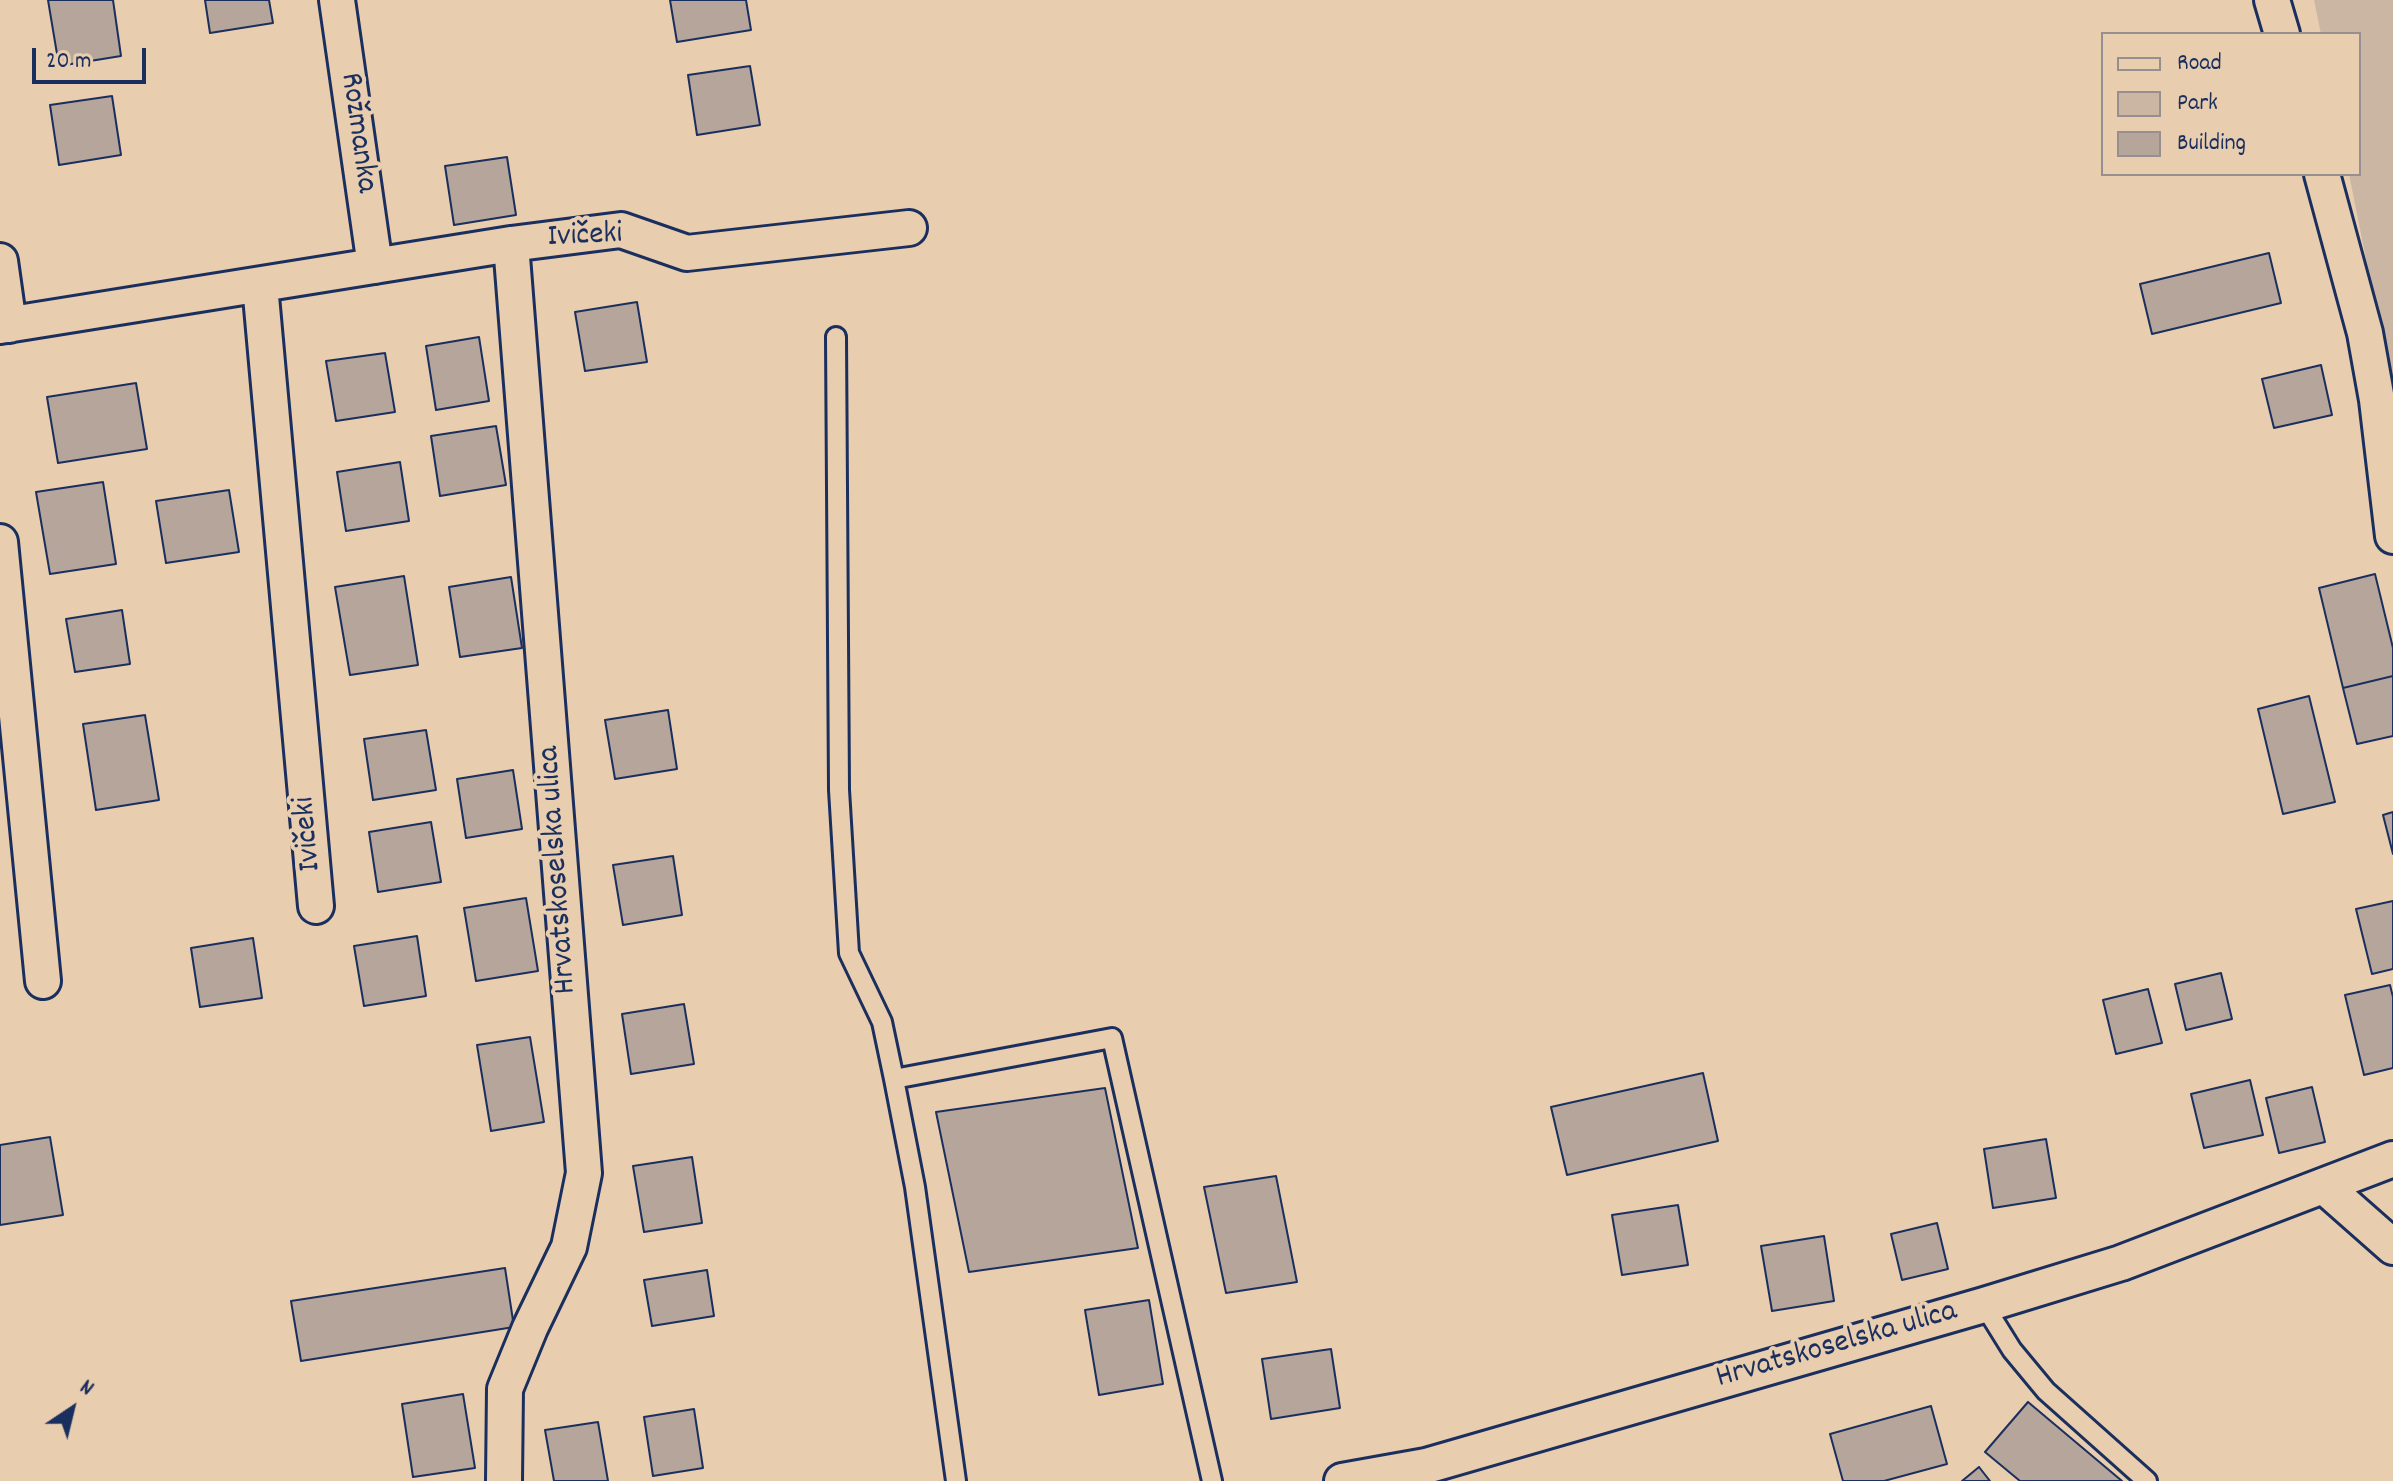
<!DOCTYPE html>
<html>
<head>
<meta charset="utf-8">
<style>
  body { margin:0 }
  #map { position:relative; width:2393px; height:1481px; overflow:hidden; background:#e8cdaf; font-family:Dekko,sans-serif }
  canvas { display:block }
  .legend { position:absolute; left:2101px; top:32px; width:260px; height:144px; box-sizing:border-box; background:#e8cdaf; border:2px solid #968e8f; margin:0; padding:10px 14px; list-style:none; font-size:24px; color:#1b2f5e }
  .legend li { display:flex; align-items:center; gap:16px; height:40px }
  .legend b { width:40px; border:2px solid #968e8f }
  .north { position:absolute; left:32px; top:1369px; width:80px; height:80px; -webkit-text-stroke:6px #e8cdaf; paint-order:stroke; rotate:35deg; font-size:22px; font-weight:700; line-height:32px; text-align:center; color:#1b2f5e }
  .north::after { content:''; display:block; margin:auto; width:28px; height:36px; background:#1b2f5e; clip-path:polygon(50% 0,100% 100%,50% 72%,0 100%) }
  .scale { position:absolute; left:32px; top:48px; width:114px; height:36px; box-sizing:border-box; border:4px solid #1b2f5e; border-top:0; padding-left:10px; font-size:24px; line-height:28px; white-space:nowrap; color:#1b2f5e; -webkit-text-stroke:6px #e8cdaf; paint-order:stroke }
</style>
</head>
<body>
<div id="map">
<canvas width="2393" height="1481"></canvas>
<ul class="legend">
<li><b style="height:10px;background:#e8cdaf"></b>Road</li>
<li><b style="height:22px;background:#cab6a3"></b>Park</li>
<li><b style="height:22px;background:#b5a59b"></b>Building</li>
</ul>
<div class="north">N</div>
<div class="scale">20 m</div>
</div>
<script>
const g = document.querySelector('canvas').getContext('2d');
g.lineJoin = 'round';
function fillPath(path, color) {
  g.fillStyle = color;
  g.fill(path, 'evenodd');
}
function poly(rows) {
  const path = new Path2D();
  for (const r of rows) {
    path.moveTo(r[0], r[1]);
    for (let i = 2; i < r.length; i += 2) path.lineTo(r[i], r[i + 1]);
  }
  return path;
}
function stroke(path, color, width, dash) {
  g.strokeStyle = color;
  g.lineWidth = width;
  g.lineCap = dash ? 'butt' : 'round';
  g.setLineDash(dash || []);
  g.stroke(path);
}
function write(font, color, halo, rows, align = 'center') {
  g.font = font + ' Dekko,sans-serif';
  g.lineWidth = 8;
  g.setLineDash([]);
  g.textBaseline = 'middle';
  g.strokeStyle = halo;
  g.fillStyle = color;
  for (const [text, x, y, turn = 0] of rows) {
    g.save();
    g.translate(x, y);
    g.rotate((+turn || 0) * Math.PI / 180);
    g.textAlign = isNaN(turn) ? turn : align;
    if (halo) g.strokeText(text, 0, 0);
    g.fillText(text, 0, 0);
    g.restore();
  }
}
fillPath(poly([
  [2314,0,2393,0,2393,394,2349,174,2359,174,2359,34,2321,34]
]), '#cab6a3');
const building = poly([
  [48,0,113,0,121,56,59,66,48,0],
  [205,0,269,0,273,23,210,33,205,0],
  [670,0,746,0,751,30,677,42,670,0],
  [750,66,760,125,697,135,688,75,750,66],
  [112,96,121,155,59,165,50,105,112,96],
  [507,157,516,215,454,225,445,166,507,157],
  [2269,253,2281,303,2152,334,2140,284,2269,253],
  [637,302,647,362,585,371,575,312,637,302],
  [479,337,489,401,436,410,426,346,479,337],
  [385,353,395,412,336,421,326,361,385,353],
  [2321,365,2332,415,2274,428,2262,379,2321,365],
  [136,383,147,449,58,463,47,397,136,383],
  [496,426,506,485,440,496,431,436,496,426],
  [400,462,409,521,346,531,337,472,400,462],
  [103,482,116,564,50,574,36,492,103,482],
  [229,490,239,552,166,563,156,501,229,490],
  [2375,574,2393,648,2393,676,2343,688,2319,588,2375,574],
  [404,576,418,665,350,675,335,587,404,576],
  [511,577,522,648,460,657,449,587,511,577],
  [122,610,130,664,75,672,66,619,122,610],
  [2393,676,2393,736,2357,744,2343,688,2393,676],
  [2309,696,2335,802,2283,814,2258,709,2309,696],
  [668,710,677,769,615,779,605,720,668,710],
  [145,715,159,800,96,810,83,724,145,715],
  [426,730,436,790,373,800,364,739,426,730],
  [513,770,522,829,466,838,457,779,513,770],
  [2393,812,2393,854,2383,815,2393,812],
  [431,822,441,882,378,892,369,832,431,822],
  [673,856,682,915,623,925,613,865,673,856],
  [526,898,538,971,476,981,464,908,526,898],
  [2393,901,2393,969,2372,974,2356,909,2393,901],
  [417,936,426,996,364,1006,354,946,417,936],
  [253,938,262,998,200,1007,191,948,253,938],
  [2221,973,2232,1019,2186,1030,2175,984,2221,973],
  [2390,985,2393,997,2393,1068,2364,1075,2345,995,2390,985],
  [2148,989,2162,1043,2116,1054,2103,1000,2148,989],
  [684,1004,694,1064,631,1074,622,1014,684,1004],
  [530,1037,544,1122,491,1131,477,1045,530,1037],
  [1703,1073,1718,1141,1567,1175,1551,1107,1703,1073],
  [2250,1080,2263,1135,2204,1148,2191,1094,2250,1080],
  [2312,1087,2325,1142,2279,1153,2266,1098,2312,1087],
  [1105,1088,1138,1248,969,1272,936,1112,1105,1088],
  [50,1137,63,1215,0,1225,0,1145,50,1137],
  [2046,1139,2056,1198,1993,1208,1984,1149,2046,1139],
  [692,1157,702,1223,644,1232,633,1166,692,1157],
  [1276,1176,1297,1282,1226,1293,1204,1187,1276,1176],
  [1678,1205,1688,1265,1622,1275,1612,1215,1678,1205],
  [1937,1223,1948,1269,1902,1280,1891,1234,1937,1223],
  [1824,1236,1834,1301,1772,1311,1761,1246,1824,1236],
  [505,1268,514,1327,301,1361,291,1301,505,1268],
  [707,1270,714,1316,652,1326,644,1280,707,1270],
  [1149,1300,1163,1384,1099,1395,1085,1310,1149,1300],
  [1331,1349,1340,1408,1271,1419,1262,1359,1331,1349],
  [463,1394,475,1468,413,1477,402,1404,463,1394],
  [2028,1402,2122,1481,2020,1481,1985,1452,2028,1402],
  [1931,1406,1947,1464,1884,1481,1843,1481,1830,1434,1931,1406],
  [694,1409,703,1468,653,1476,644,1417,694,1409],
  [598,1422,608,1481,554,1481,545,1430,598,1422],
  [1979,1467,1990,1481,1962,1481,1979,1467]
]);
fillPath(building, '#b5a59b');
stroke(building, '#1b2f5e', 2);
const lane = poly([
  [836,337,839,790,849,953,882,1022,894,1079,915,1187,956,1481],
  [894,1079,1112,1038,1212,1481],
  [1984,1305,2012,1350,2046,1391,2147,1481]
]);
const street = poly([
  [337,0,375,266],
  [2272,0,2282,34],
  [2322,174,2365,333,2377,400,2393,536],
  [0,261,9,325],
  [260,285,316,906],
  [0,326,511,244,621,230,687,253,909,228],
  [0,542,43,981],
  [2325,1187,2393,1247],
  [504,1481,505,1389,530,1328,569,1247,584,1173,511,244],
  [1342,1481,1426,1466,1984,1305,2121,1263,2393,1159]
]);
stroke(lane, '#1b2f5e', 24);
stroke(street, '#1b2f5e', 40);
stroke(lane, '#e8cdaf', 18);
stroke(street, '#e8cdaf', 34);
write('32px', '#1b2f5e', '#e8cdaf', [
  ["Rožmanka",356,133,82],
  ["Ivičeki",585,238,-3],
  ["Ivičeki",310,834,-95],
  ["Hrvatskoselska ulica",560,870,-94],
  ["Hrvatskoselska ulica",1837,1347,-16]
]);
</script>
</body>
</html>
